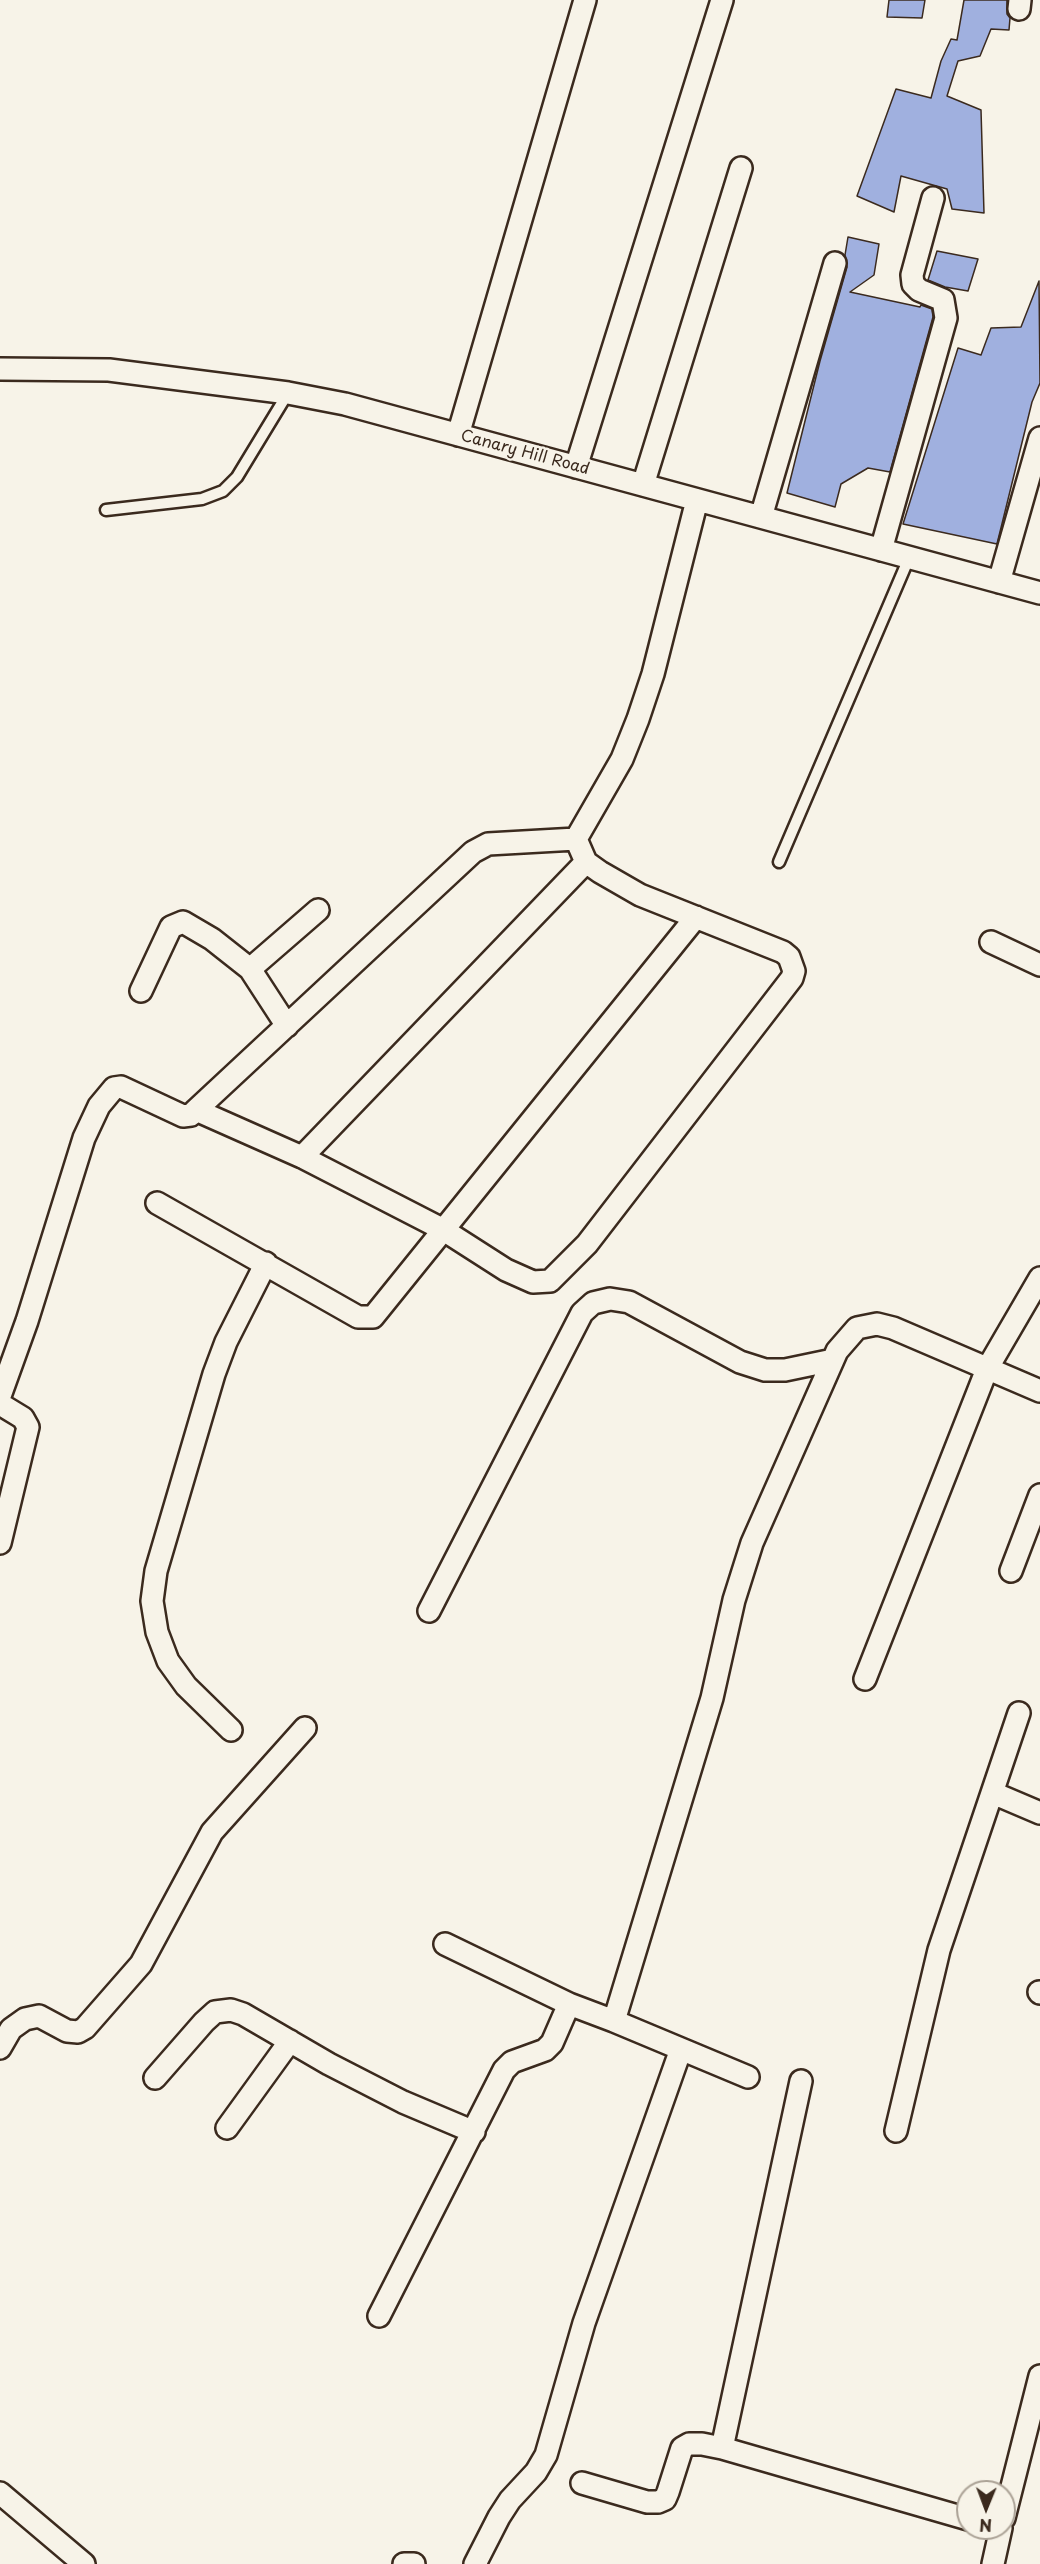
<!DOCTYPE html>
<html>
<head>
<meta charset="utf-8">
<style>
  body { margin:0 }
  #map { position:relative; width:1040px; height:2564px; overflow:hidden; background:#f7f3e8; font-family:"Playpen Sans",sans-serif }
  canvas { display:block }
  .north { position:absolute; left:956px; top:2480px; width:60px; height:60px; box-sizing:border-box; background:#f7f3e8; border:2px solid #aca397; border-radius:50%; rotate:181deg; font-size:16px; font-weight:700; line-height:24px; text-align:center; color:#3b2a1e }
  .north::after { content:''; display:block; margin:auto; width:21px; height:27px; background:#3b2a1e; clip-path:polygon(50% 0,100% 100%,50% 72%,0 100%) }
</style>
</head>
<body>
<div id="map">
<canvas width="1040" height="2564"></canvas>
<div class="north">N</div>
</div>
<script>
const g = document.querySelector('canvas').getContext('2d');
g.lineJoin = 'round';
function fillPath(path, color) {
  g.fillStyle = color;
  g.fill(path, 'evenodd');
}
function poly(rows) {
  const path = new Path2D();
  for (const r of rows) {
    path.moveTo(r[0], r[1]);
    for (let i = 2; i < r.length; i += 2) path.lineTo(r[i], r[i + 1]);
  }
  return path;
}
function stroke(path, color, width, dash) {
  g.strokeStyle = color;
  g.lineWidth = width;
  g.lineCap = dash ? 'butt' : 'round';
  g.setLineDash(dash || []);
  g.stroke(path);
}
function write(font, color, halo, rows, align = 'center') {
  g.font = font + ' "Playpen Sans",sans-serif';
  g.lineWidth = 4.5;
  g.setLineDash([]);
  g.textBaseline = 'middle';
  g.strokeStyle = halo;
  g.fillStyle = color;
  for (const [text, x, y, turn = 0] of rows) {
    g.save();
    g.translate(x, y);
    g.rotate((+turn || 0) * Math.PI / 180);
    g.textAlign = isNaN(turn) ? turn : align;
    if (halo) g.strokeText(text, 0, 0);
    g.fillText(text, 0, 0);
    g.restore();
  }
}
const building = poly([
  [889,0,925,0,922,18,887,17,889,0],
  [964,0,1007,0,1007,14,1010,18,1009,30,991,29,980,56,958,61,947,96,981,110,984,213,952,209,947,189,901,176,894,212,857,196,896,89,931,98,941,61,951,39,957,40,964,0],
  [848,237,879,244,874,275,850,292,920,307,921,305,932,309,933,317,890,472,868,468,841,484,835,507,787,493,820,361,847,267,845,255,848,237],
  [937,251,978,259,968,291,945,287,928,280,937,251],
  [1039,281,1040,383,1032,402,997,544,903,524,958,348,981,355,991,328,1021,327,1039,281]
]);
fillPath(building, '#a0b0df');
stroke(building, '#3b2a1e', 1.5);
const lane = poly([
  [106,510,202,499,223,491,237,477,288,393],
  [779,862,909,558]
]);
const street = poly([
  [1019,9,1020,0],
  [0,369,109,370,288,393,345,404,1040,593],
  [458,435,585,0],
  [576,467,722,0],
  [643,485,741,168],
  [761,517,835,263],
  [881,550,946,318,943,300,919,290,913,284,912,275,933,198],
  [999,582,1040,438],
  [576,839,586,862,600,872,640,895,783,952,789,957,794,971,792,978,587,1244,550,1281,533,1282,506,1270,442,1229,302,1157,196,1110,473,852,488,844,576,839,622,759,638,719,653,674,697,500],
  [991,942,1040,965],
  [250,969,318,910],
  [141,991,171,927,183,922,212,939,250,969,287,1026],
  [302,1157,586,862],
  [157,1203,358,1317,373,1317,696,917],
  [0,1396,27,1321,84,1138,99,1106,114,1088,121,1087,183,1116,191,1115,196,1110],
  [0,1404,23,1418,28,1427,0,1543],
  [1011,1571,1040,1495],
  [429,1611,582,1313,593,1303,610,1299,629,1302,740,1362,765,1370,785,1370,833,1360],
  [865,1679,987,1369,1040,1278],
  [231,1730,186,1686,168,1661,157,1632,152,1601,156,1571,214,1374,226,1342,266,1263],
  [993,1793,1040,1813],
  [445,1944,569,2004],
  [1039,1992,1040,1993],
  [614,2021,748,2077],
  [0,2048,11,2029,25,2019,39,2016,67,2031,78,2032,85,2028,141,1964,212,1832,305,1728],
  [155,2078,204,2022,215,2012,231,2010,243,2014,329,2064,403,2102,474,2132],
  [801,2081,722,2448,968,2519],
  [227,2128,290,2041],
  [896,2131,939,1950,1019,1713],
  [379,2316,504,2070,512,2062,545,2050,552,2043,569,2004,614,2021,712,1698,734,1600,752,1543,837,1351,857,1328,877,1324,893,1328,1040,1391],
  [582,2483,647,2502,658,2502,665,2499,668,2492,682,2448,689,2444,702,2444,722,2448],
  [0,2493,84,2564],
  [1004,2518,1040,2376],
  [404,2564,414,2564],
  [475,2564,499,2517,510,2500,536,2472,546,2455,584,2323,681,2049],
  [993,2564,1001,2528]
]);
stroke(lane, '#3b2a1e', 15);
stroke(street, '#3b2a1e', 26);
stroke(lane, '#f7f3e8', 10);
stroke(street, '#f7f3e8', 21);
write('16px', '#3b2a1e', '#f7f3e8', [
  ["Canary Hill Road",525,453,15]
]);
</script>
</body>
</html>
